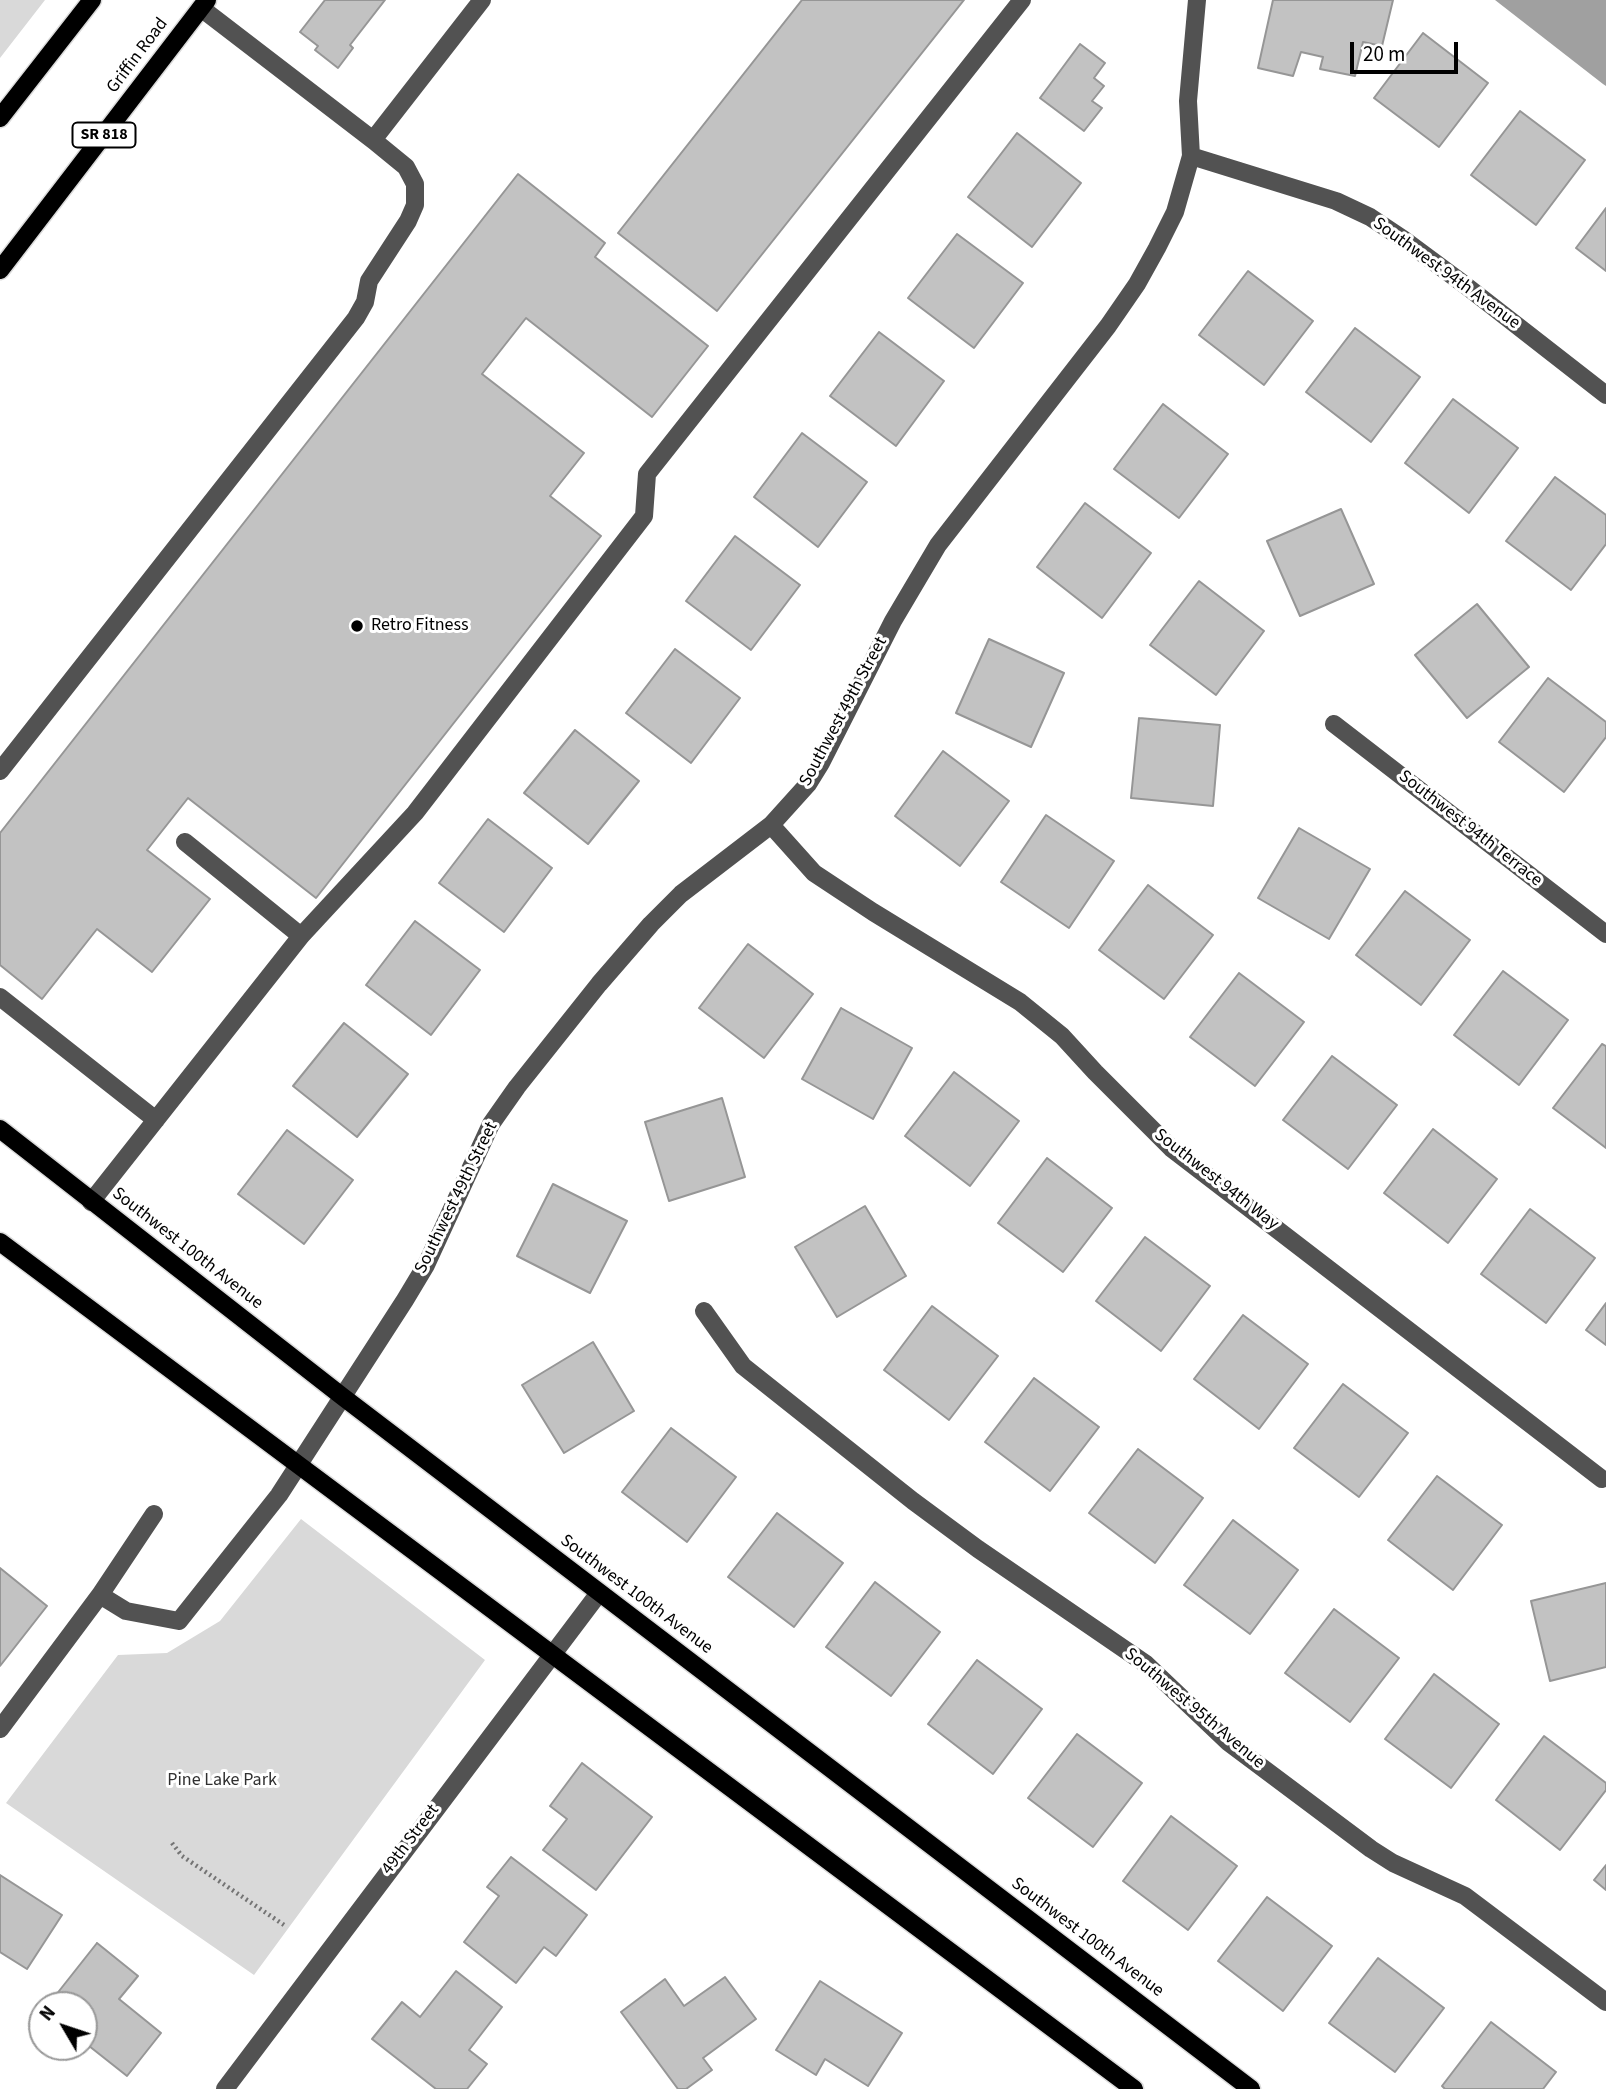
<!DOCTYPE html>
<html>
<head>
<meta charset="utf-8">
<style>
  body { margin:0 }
  #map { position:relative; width:1606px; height:2089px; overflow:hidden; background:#fff; font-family:"Source Sans 3",sans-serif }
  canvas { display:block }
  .north { position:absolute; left:28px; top:1991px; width:70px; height:70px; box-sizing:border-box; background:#fff; border:2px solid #999; border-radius:50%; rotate:309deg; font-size:19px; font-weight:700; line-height:28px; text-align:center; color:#000 }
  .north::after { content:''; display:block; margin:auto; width:24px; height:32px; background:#000; clip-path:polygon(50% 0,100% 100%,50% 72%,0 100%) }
  .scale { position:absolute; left:1350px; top:42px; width:108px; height:32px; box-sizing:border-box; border:4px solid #000; border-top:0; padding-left:9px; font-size:21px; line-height:24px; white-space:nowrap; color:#000; -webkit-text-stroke:5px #fff; paint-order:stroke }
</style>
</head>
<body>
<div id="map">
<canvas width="1606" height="2089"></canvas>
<div class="north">N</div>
<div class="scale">20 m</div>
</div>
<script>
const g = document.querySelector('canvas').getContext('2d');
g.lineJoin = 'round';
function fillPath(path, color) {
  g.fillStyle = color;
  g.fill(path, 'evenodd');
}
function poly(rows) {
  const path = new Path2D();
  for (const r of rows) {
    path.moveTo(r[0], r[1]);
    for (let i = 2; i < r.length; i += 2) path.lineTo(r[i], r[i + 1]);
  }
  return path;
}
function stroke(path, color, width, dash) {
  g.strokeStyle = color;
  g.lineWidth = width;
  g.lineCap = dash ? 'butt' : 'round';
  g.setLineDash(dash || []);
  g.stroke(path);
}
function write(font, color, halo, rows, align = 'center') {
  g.font = font + ' "Source Sans 3",sans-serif';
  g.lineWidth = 6;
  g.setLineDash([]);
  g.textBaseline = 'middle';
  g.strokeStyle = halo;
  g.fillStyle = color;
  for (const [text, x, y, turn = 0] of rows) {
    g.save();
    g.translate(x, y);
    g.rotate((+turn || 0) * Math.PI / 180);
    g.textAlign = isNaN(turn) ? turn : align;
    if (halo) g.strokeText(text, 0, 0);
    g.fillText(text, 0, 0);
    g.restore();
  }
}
fillPath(poly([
  [0,0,45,0,0,58],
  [301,1519,485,1660,254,1975,6,1803,118,1655,167,1653,220,1621]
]), '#d9d9d9');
fillPath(poly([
  [1495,0,1606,0,1606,86,1603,84]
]), '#a0a0a0');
const building = poly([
  [325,0,385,0,350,45,353,48,338,68,315,50,318,46,300,32,325,0],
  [802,0,964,0,717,311,618,233,802,0],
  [1273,0,1393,0,1382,46,1363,42,1355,76,1320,69,1323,57,1301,52,1293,76,1258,68,1273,0],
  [1423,33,1488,83,1439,147,1374,98,1423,33],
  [1080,44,1105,63,1094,78,1104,86,1092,101,1102,108,1084,131,1040,98,1080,44],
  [1520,111,1585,160,1536,225,1471,175,1520,111],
  [1017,133,1081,183,1032,247,968,197,1017,133],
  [518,174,605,243,595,257,708,346,652,417,526,318,482,374,584,453,550,496,601,536,316,898,188,798,147,850,210,899,152,972,97,929,42,999,0,965,0,833,518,174],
  [1606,208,1606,271,1576,248,1606,208],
  [957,234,1023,283,974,348,908,298,957,234],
  [1248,271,1313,321,1264,385,1199,335,1248,271],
  [1355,328,1420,377,1371,442,1306,392,1355,328],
  [879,332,944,381,896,446,830,396,879,332],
  [1453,399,1518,448,1469,513,1405,463,1453,399],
  [1163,404,1228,454,1179,518,1114,469,1163,404],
  [802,433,867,482,818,547,754,497,802,433],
  [1555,477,1606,515,1606,544,1571,590,1506,541,1555,477],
  [1085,503,1151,553,1102,618,1037,567,1085,503],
  [1341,509,1374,584,1300,616,1267,541,1341,509],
  [735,536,800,585,751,650,686,601,735,536],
  [1199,581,1264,631,1216,695,1150,645,1199,581],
  [1477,604,1529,667,1467,718,1415,655,1477,604],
  [989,639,1064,673,1031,747,956,713,989,639],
  [675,649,740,698,691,763,626,713,675,649],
  [1548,678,1606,722,1606,737,1564,792,1499,742,1548,678],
  [1139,718,1220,725,1213,806,1131,798,1139,718],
  [575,730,639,781,588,844,524,793,575,730],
  [943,751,1009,801,960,866,895,816,943,751],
  [1046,815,1114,861,1069,928,1001,882,1046,815],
  [488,819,552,868,504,932,439,883,488,819],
  [1299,828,1370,869,1329,939,1258,898,1299,828],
  [1148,885,1213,935,1164,999,1099,950,1148,885],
  [1405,891,1470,940,1421,1005,1356,955,1405,891],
  [415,921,480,970,431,1035,366,985,415,921],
  [748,944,813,994,764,1058,699,1008,748,944],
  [1503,971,1568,1020,1519,1085,1454,1035,1503,971],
  [1239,973,1304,1022,1255,1086,1190,1037,1239,973],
  [841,1008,912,1048,873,1119,802,1079,841,1008],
  [344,1023,408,1074,357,1137,293,1086,344,1023],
  [1602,1044,1606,1046,1606,1148,1553,1108,1602,1044],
  [1332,1056,1397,1105,1348,1169,1283,1120,1332,1056],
  [954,1072,1019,1121,970,1186,905,1136,954,1072],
  [722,1098,745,1177,669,1201,645,1122,722,1098],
  [1433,1129,1497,1179,1448,1243,1384,1193,1433,1129],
  [287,1130,353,1180,304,1244,238,1194,287,1130],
  [1047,1158,1112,1208,1063,1272,998,1223,1047,1158],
  [553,1184,627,1221,590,1293,517,1256,553,1184],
  [865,1206,906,1276,837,1317,795,1247,865,1206],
  [1530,1209,1595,1258,1546,1323,1481,1274,1530,1209],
  [1145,1237,1210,1286,1161,1351,1096,1301,1145,1237],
  [1606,1303,1606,1345,1586,1330,1606,1303],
  [932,1306,998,1356,949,1420,884,1370,932,1306],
  [1243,1315,1308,1364,1259,1429,1194,1379,1243,1315],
  [593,1342,634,1411,564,1453,522,1385,593,1342],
  [1034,1378,1099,1427,1050,1491,985,1442,1034,1378],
  [1343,1384,1408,1433,1359,1497,1294,1448,1343,1384],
  [671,1428,736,1477,687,1542,622,1492,671,1428],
  [1138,1449,1203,1498,1155,1563,1089,1513,1138,1449],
  [1437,1476,1502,1525,1453,1590,1388,1540,1437,1476],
  [777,1513,843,1563,794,1627,728,1577,777,1513],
  [1233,1520,1298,1570,1250,1634,1184,1585,1233,1520],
  [0,1568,47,1606,0,1666,0,1568],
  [875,1582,940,1632,891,1696,826,1647,875,1582],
  [1606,1583,1606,1667,1550,1681,1531,1601,1606,1583],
  [1334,1609,1399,1658,1350,1722,1285,1673,1334,1609],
  [977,1660,1042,1709,993,1774,928,1724,977,1660],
  [1434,1674,1499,1724,1451,1788,1385,1739,1434,1674],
  [1077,1734,1142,1783,1093,1847,1028,1798,1077,1734],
  [1544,1736,1606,1783,1606,1790,1560,1850,1496,1800,1544,1736],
  [582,1763,652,1817,596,1890,543,1850,567,1819,550,1806,582,1763],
  [1171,1816,1237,1866,1188,1930,1123,1881,1171,1816],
  [511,1857,587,1915,556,1956,544,1947,516,1983,464,1942,499,1896,487,1887,511,1857],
  [1606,1865,1606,1890,1594,1880,1606,1865],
  [0,1875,62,1915,27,1969,0,1952,0,1875],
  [1267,1897,1332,1946,1283,2011,1218,1961,1267,1897],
  [97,1943,138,1976,119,1999,161,2033,127,2076,84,2042,84,2005,48,2005,97,1943],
  [1378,1958,1444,2008,1395,2072,1329,2023,1378,1958],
  [456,1971,502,2007,469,2050,487,2064,467,2089,436,2089,372,2039,402,2002,420,2017,456,1971],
  [725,1977,756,2019,703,2058,712,2070,686,2089,678,2089,621,2012,665,1979,684,2006,725,1977],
  [820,1981,902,2033,868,2086,825,2059,816,2075,776,2050,820,1981],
  [42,2013,42,2028,35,2022,42,2013],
  [1491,2022,1556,2072,1543,2089,1445,2089,1442,2086,1491,2022]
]);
fillPath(building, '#c2c2c2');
stroke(building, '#969696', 2);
const major = poly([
  [0,118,92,0],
  [0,270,207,0],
  [0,1129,343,1397,1251,2089],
  [0,1242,1134,2089]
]);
stroke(major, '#dbdbdb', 21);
stroke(poly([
  [172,1843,182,1856,284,1925]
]), '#747474', 4.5, [2, 3.5]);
stroke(poly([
  [201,8,373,140],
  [1191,156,1336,201,1370,217,1403,239,1465,285,1606,395],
  [1334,724,1606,934],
  [0,771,356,318,365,302,369,281,408,221,415,205,415,184,406,167,373,140,482,0],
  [771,825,814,873,873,912,1020,1002,1062,1036,1095,1072,1171,1148,1602,1479],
  [185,842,301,936],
  [0,997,156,1120],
  [91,1202,301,936,415,813,644,516,647,474,1022,0],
  [704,1311,743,1366,913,1501,978,1549,1146,1664,1228,1742,1371,1849,1393,1863,1465,1896,1606,2002],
  [100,1595,154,1514],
  [0,1729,100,1595,126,1611,179,1621,279,1495,405,1300,426,1265,491,1124,517,1087,599,984,651,924,681,894,771,825,808,784,821,763,893,621,938,545,1108,326,1137,284,1157,248,1175,212,1191,156,1188,101,1197,0],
  [225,2089,599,1593]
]), '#525252', 18);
stroke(major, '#000', 18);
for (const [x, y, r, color] of [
  [357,626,7,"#000"]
]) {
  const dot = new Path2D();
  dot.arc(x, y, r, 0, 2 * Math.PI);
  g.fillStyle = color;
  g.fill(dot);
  stroke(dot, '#fff', 2.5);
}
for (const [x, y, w] of [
  [104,135,63]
]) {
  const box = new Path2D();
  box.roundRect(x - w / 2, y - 12.5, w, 25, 5);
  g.fillStyle = '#fff';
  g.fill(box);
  stroke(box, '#000', 2);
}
write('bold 16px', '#000', null, [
  ["SR 818",104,135]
]);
write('18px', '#000', '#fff', [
  ["Griffin Road",138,56,-53],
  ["Southwest 94th Avenue",1446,274,36],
  ["Southwest 49th Street",844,712,-62],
  ["Southwest 94th Terrace",1470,829,38],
  ["Southwest 94th Way",1216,1180,38],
  ["Southwest 49th Street",457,1198,-64],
  ["Southwest 100th Avenue",187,1249,38],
  ["Southwest 100th Avenue",636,1595,37],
  ["Southwest 95th Avenue",1194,1709,40],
  ["49th Street",411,1840,-53],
  ["Southwest 100th Avenue",1087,1938,37]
]);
write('18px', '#000', '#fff', [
  ["Retro Fitness",371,626]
], 'left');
write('18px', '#303030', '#fff', [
  ["Pine Lake Park",222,1781]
]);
</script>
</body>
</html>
